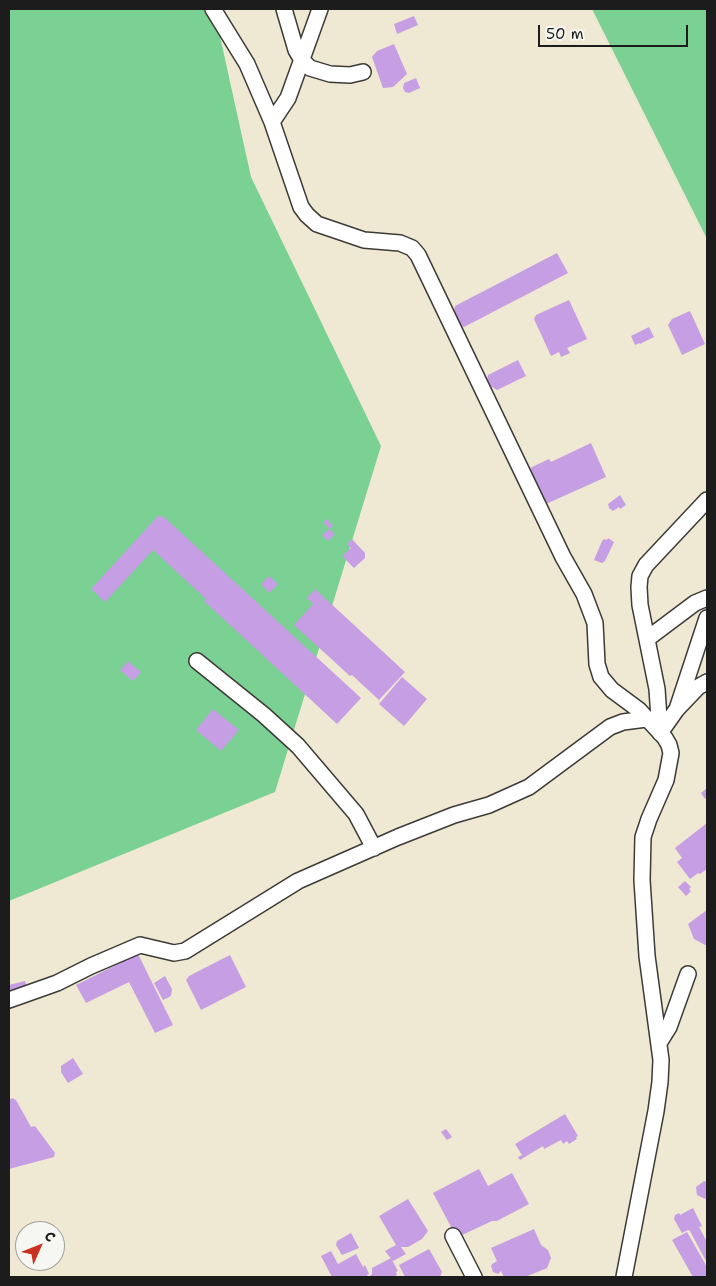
<!DOCTYPE html>
<html>
<head>
<meta charset="utf-8">
<style>
  body { margin:0 }
  #map { position:relative; width:716px; height:1286px; overflow:hidden; background:#efe8d2; font-family:"Shantell Sans",sans-serif }
  canvas { display:block }
  .frame { position:absolute; inset:0; border:10px solid #1c1c1c; pointer-events:none }
  .north { position:absolute; left:15px; top:1221px; width:50px; height:50px; box-sizing:border-box; background:#f6f6f2; border:1px solid #9f9f9c; border-radius:50%; rotate:46deg; font-size:14px; font-weight:700; line-height:20px; text-align:center; color:#1c1c1c }
  .north::after { content:''; display:block; margin:auto; width:18px; height:22px; background:#c8321e; clip-path:polygon(50% 0,100% 100%,50% 72%,0 100%) }
  .scale { position:absolute; left:538px; top:25px; width:150px; height:22px; box-sizing:border-box; border:2px solid #1c1c1c; border-top:0; padding-left:6px; font-size:15px; line-height:18px; white-space:nowrap; color:#1c1c1c; -webkit-text-stroke:4px #f6f6f2; paint-order:stroke }
</style>
</head>
<body>
<div id="map">
<canvas width="716" height="1286"></canvas>
<div class="frame"></div>
<div class="north">С</div>
<div class="scale">50 m</div>
</div>
<script>
const g = document.querySelector('canvas').getContext('2d');
g.lineJoin = 'round';
function fillPath(path, color) {
  g.fillStyle = color;
  g.fill(path, 'evenodd');
}
function poly(rows) {
  const path = new Path2D();
  for (const r of rows) {
    path.moveTo(r[0], r[1]);
    for (let i = 2; i < r.length; i += 2) path.lineTo(r[i], r[i + 1]);
  }
  return path;
}
function stroke(path, color, width, dash) {
  g.strokeStyle = color;
  g.lineWidth = width;
  g.lineCap = dash ? 'butt' : 'round';
  g.setLineDash(dash || []);
  g.stroke(path);
}
fillPath(poly([
  [9,9,214,9,251,177,381,446,275,792,9,901],
  [592,9,707,9,707,239]
]), '#7bd093');
fillPath(poly([
  [414,16,418,25,397,34,394,24],
  [394,44,407,74,393,87,383,88,372,57,377,51],
  [416,78,420,88,409,93,405,92,403,88,404,83],
  [557,253,568,273,464,327,459,325,454,311,455,306],
  [569,300,587,339,567,348,570,353,561,357,559,352,551,356,534,319,536,315],
  [690,311,705,344,682,355,668,325,672,319],
  [649,327,654,337,640,344,640,343,635,345,631,336],
  [518,360,526,376,497,390,487,384,488,375],
  [591,443,606,477,546,504,530,468,549,459,551,462],
  [620,495,626,505,620,509,619,507,613,511,609,508,608,504],
  [158,516,164,517,361,698,337,724,204,601,206,599,153,550,105,602,91,589],
  [327,519,333,526,330,529,323,522],
  [329,529,335,534,328,541,322,535],
  [608,538,614,542,605,561,602,563,594,560,602,541,604,539,607,540],
  [352,539,365,553,365,558,354,568,343,557,343,555,351,548,347,544],
  [269,576,278,584,269,593,261,584],
  [315,589,405,672,379,700,352,675,350,676,294,625,313,604,307,598],
  [128,661,141,672,133,681,120,670],
  [402,677,427,699,404,726,379,704],
  [213,709,239,730,221,751,196,730],
  [707,788,707,797,705,799,701,793],
  [707,823,707,869,700,874,698,873,690,879,677,862,682,858,675,848],
  [685,881,691,887,689,889,691,891,686,896,678,887],
  [707,910,707,946,694,939,688,924],
  [138,954,173,1025,155,1033,129,982,86,1003,76,985],
  [230,955,246,987,201,1010,186,980,189,976],
  [165,976,172,989,171,996,163,1000,154,983],
  [25,981,28,990,9,996,9,985],
  [73,1058,83,1074,68,1083,61,1072,61,1066],
  [12,1098,16,1100,31,1127,35,1126,55,1153,54,1157,9,1169,9,1100],
  [565,1114,578,1136,576,1137,577,1139,569,1144,567,1141,563,1144,561,1140,544,1149,543,1146,520,1160,518,1157,522,1155,515,1144],
  [446,1129,452,1137,447,1140,441,1132],
  [479,1169,488,1186,512,1173,529,1204,497,1221,492,1221,460,1236,456,1236,433,1193],
  [704,1181,707,1182,707,1197,705,1199,697,1195,696,1187],
  [408,1199,428,1231,422,1239,408,1247,401,1247,406,1254,393,1261,385,1251,396,1245,379,1216],
  [693,1208,702,1226,699,1227,707,1242,707,1263,690,1231,688,1230,682,1233,674,1219,675,1215,679,1213,680,1215],
  [534,1229,541,1245,548,1250,551,1258,547,1268,525,1277,504,1277,501,1271,498,1274,493,1272,491,1266,492,1264,497,1261,491,1248],
  [687,1232,707,1267,707,1277,693,1277,672,1240],
  [351,1233,359,1248,342,1255,336,1245,337,1241],
  [429,1249,442,1272,440,1277,405,1277,399,1265],
  [331,1251,338,1264,356,1254,363,1267,365,1265,369,1274,367,1275,368,1277,332,1277,321,1256],
  [391,1258,398,1271,396,1272,397,1275,393,1277,369,1277,372,1274,372,1268]
]), '#c69ee3');
const street = poly([
  [213,9,247,64,272,122,301,207,307,215,317,224,364,240,400,243,412,248,418,255,563,557,584,594,595,623,597,664,601,677,612,690,639,710,665,738,669,745,671,753,666,780,649,819,643,837,642,880,647,956,661,1060,660,1082,656,1111,624,1277],
  [284,9,296,50,302,60,310,68,330,74,350,75,363,72],
  [272,122,288,98,320,9],
  [647,639,695,603,707,598],
  [197,661,264,715,298,746,356,814,374,848],
  [677,709,707,618],
  [660,733,657,689,640,605,639,587,640,576,646,565,707,500],
  [660,733,677,709,698,687,707,682],
  [9,1000,57,983,91,966,140,945,174,953,185,951,298,881,398,837,454,815,489,805,529,787,610,727,623,722,646,719],
  [659,1043,669,1027,688,974],
  [453,1236,474,1277]
]);
stroke(street, '#3c3b37', 18);
stroke(street, '#fff', 15);
</script>
</body>
</html>
